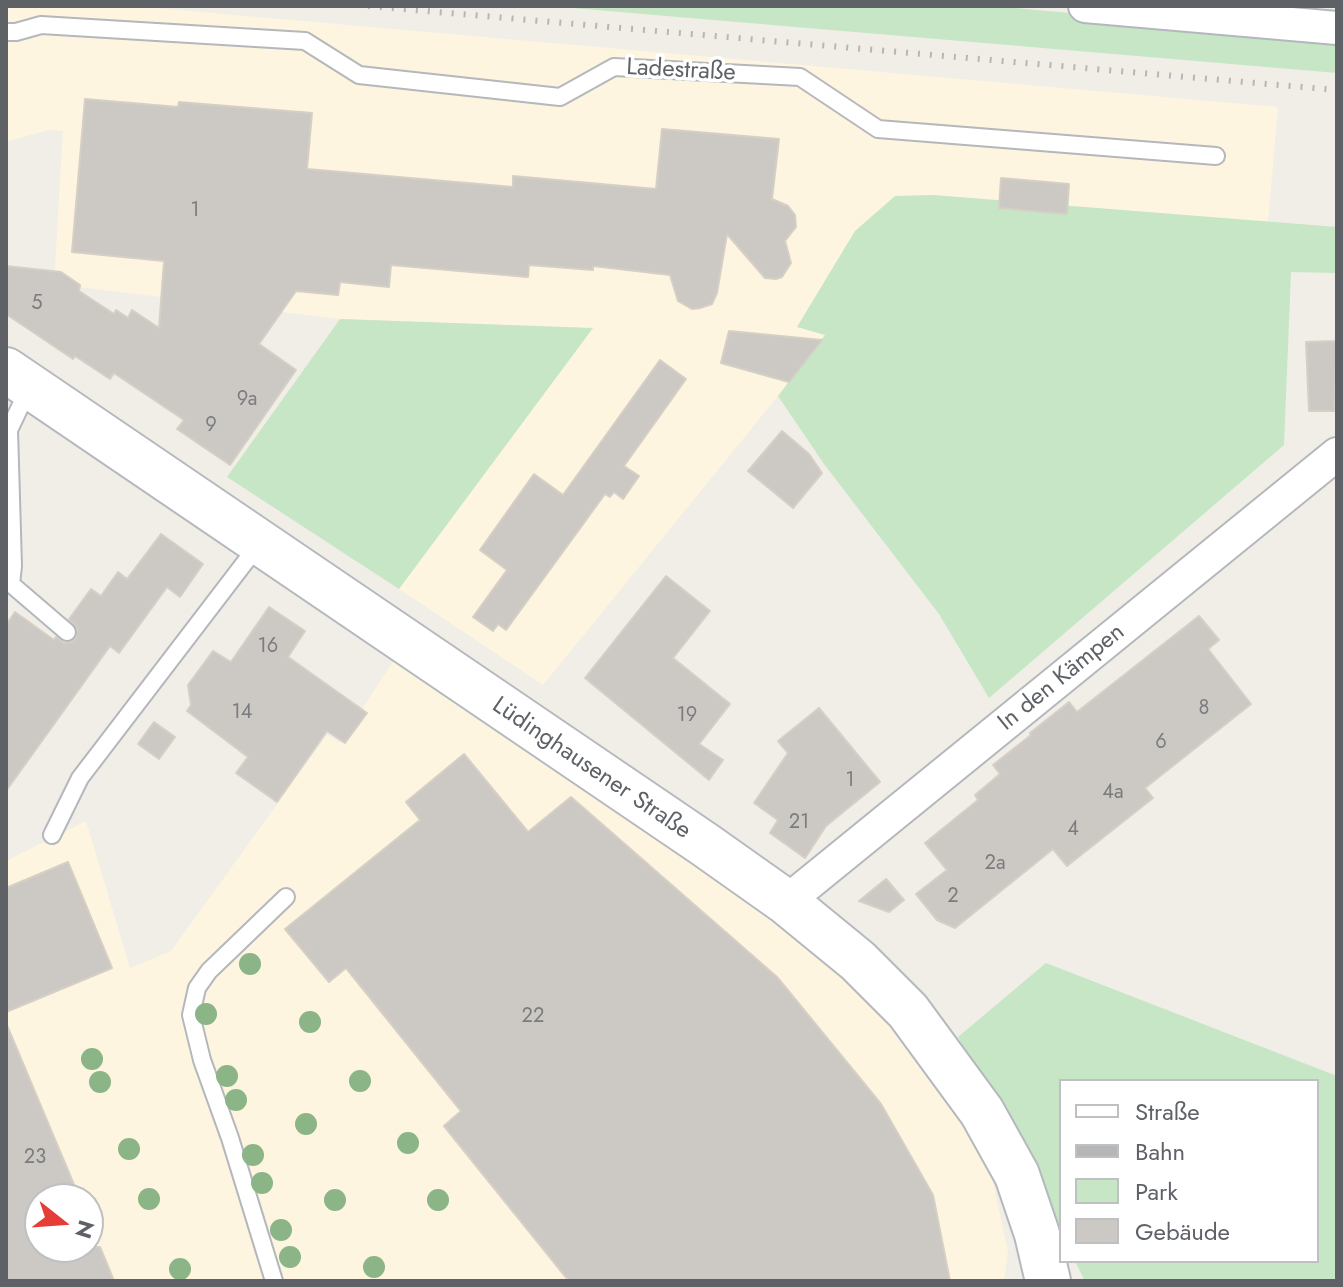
<!DOCTYPE html>
<html>
<head>
<meta charset="utf-8">
<style>
  body { margin:0 }
  #map { position:relative; width:1343px; height:1287px; overflow:hidden; background:#f0eee7; font-family:Jost,sans-serif }
  canvas { display:block }
  .frame { position:absolute; inset:0; border:8px solid #5e6267; pointer-events:none }
  .legend { position:absolute; left:1059px; top:1079px; width:260px; height:184px; box-sizing:border-box; background:#fff; border:2px solid #bfc0c2; margin:0; padding:10px 14px; list-style:none; font-size:24px; color:#5e6267 }
  .legend li { display:flex; align-items:center; gap:16px; height:40px }
  .legend b { width:40px; border:2px solid #bfc0c2 }
  .north { position:absolute; left:24px; top:1183px; width:80px; height:80px; box-sizing:border-box; background:#fff; border:2px solid #bfc0c2; border-radius:50%; rotate:107deg; font-size:22px; font-weight:700; line-height:32px; text-align:center; color:#5e6267 }
  .north::after { content:''; display:block; margin:auto; width:28px; height:36px; background:#e53d38; clip-path:polygon(50% 0,100% 100%,50% 72%,0 100%) }
</style>
</head>
<body>
<div id="map">
<canvas width="1343" height="1287"></canvas>
<div class="frame"></div>
<ul class="legend">
<li><b style="height:10px;background:#fff"></b>Straße</li>
<li><b style="height:10px;background:#b5b6b7"></b>Bahn</li>
<li><b style="height:22px;background:#c6e6c5"></b>Park</li>
<li><b style="height:22px;background:#ccc8c4"></b>Gebäude</li>
</ul>
<div class="north">N</div>
</div>
<script>
const g = document.querySelector('canvas').getContext('2d');
g.lineJoin = 'round';
function fillPath(path, color) {
  g.fillStyle = color;
  g.fill(path, 'evenodd');
}
function poly(rows) {
  const path = new Path2D();
  for (const r of rows) {
    path.moveTo(r[0], r[1]);
    for (let i = 2; i < r.length; i += 2) path.lineTo(r[i], r[i + 1]);
  }
  return path;
}
function stroke(path, color, width, dash) {
  g.strokeStyle = color;
  g.lineWidth = width;
  g.lineCap = dash ? 'butt' : 'round';
  g.setLineDash(dash || []);
  g.stroke(path);
}
function write(font, color, halo, rows, align = 'center') {
  g.font = font + ' Jost,sans-serif';
  g.lineWidth = 7;
  g.setLineDash([]);
  g.textBaseline = 'middle';
  g.strokeStyle = halo;
  g.fillStyle = color;
  for (const [text, x, y, turn = 0] of rows) {
    g.save();
    g.translate(x, y);
    g.rotate((+turn || 0) * Math.PI / 180);
    g.textAlign = isNaN(turn) ? turn : align;
    if (halo) g.strokeText(text, 0, 0);
    g.fillText(text, 0, 0);
    g.restore();
  }
}
fillPath(poly([
  [6,6,133,6,1278,107,1268,222,933,195,798,327,825,335,778,396,543,685,399,589,592,329,340,319,54,284,63,131,48,130,6,142],
  [407,640,793,907,945,1088,993,1182,1008,1252,1004,1281,6,1281,6,861,86,821,130,968,171,951,327,735,340,743],
  [40,1199,88,1199,88,1247,40,1247]
]), '#fdf5df');
fillPath(poly([
  [549,6,992,6,1337,37,1337,73],
  [933,195,1337,227,1337,273,1291,272,1284,445,989,698,939,614,824,464,778,396,825,335,797,327,855,231,895,196],
  [340,319,593,328,399,589,227,477],
  [1046,963,1337,1076,1337,1281,1085,1281,1075,1261,1317,1261,1317,1081,1061,1081,1061,1235,958,1037]
]), '#c6e6c5');
const building = poly([
  [85,99,178,107,179,102,312,113,307,169,513,187,513,176,656,189,662,129,779,139,772,199,788,206,795,215,796,227,785,241,791,263,782,277,776,279,765,278,727,234,717,293,712,304,700,308,692,309,678,301,670,275,593,266,593,270,529,265,528,277,391,265,389,287,340,282,338,295,296,291,259,344,296,370,230,465,177,429,184,420,114,373,110,379,75,356,73,359,6,314,6,266,61,272,80,285,79,291,114,314,116,310,128,318,132,310,159,328,164,261,72,252,85,99],
  [1001,178,1069,184,1067,214,999,208,1001,178],
  [729,331,822,340,789,382,721,363,729,331],
  [1337,341,1334,411,1309,411,1306,342,1337,341],
  [660,360,686,379,624,466,639,476,623,499,614,492,610,497,605,494,506,630,498,624,493,631,473,617,507,570,480,550,534,474,563,495,660,360],
  [782,431,809,454,822,473,793,508,748,471,782,431],
  [161,534,203,564,180,597,167,587,119,653,110,646,6,791,6,625,15,612,54,640,56,637,64,643,71,642,76,638,78,629,69,619,91,589,101,596,118,572,127,579,161,534],
  [666,576,710,611,673,658,730,704,699,744,723,760,709,780,585,678,666,576],
  [269,607,305,631,288,657,367,713,345,743,327,731,277,802,236,773,248,757,187,711,191,705,188,685,213,651,231,662,269,607],
  [1199,616,1219,640,1208,649,1251,704,1145,788,1153,798,1067,866,1053,849,955,928,937,920,916,894,947,870,925,843,978,800,975,795,1000,774,993,765,1031,735,1030,733,1069,702,1077,712,1199,616],
  [819,708,880,782,826,826,805,858,770,833,778,820,754,803,788,753,778,741,819,708],
  [154,722,175,737,159,759,138,744,154,722],
  [464,754,528,832,571,797,777,977,881,1104,933,1195,950,1281,569,1281,444,1126,461,1111,346,968,329,982,285,929,420,820,406,802,464,754],
  [68,862,112,968,6,1012,6,888,68,862],
  [886,879,904,900,889,912,859,901,886,879],
  [6,1023,80,1199,40,1199,40,1247,100,1247,114,1281,6,1281,6,1023]
]);
fillPath(building, '#ccc8c4');
stroke(building, '#d5cfc5', 2);
const lane = poly([
  [6,32,16,32,41,25,305,41,359,75,560,97,614,67,800,77,878,129,1216,156],
  [29,388,9,430,13,566,11,584,67,632],
  [52,835,80,778,259,544],
  [274,1281,230,1138,202,1060,191,1015,197,988,209,971,286,897]
]);
const street = poly([
  [1085,6,1337,28],
  [786,902,1337,454]
]);
const secondary = poly([
  [6,370,704,844,786,902,858,961,908,1011,982,1112,1017,1175,1037,1234,1048,1281]
]);
stroke(lane, '#b4b7bb', 20);
stroke(street, '#b4b7bb', 36);
stroke(secondary, '#b5b9be', 48);
stroke(lane, '#fff', 16);
stroke(street, '#fff', 32);
stroke(secondary, '#fff', 44);
stroke(poly([
  [368,6,1337,90]
]), '#b5b6b7', 6, [2, 10]);
g.fillStyle = '#8bb487';
for (const [x, y] of [
  [250,964],
  [206,1014],
  [310,1022],
  [92,1059],
  [227,1076],
  [360,1081],
  [100,1082],
  [236,1100],
  [306,1124],
  [408,1143],
  [129,1149],
  [253,1155],
  [262,1183],
  [149,1199],
  [335,1200],
  [438,1200],
  [281,1230],
  [290,1257],
  [374,1267],
  [180,1269]
]) {
  g.beginPath();
  g.arc(x, y, 11, 0, 2 * Math.PI);
  g.fill();
}
write('20px', '#7a7c7e', null, [
  ["1",195,211],
  ["5",37,304],
  ["9a",247,400],
  ["9",211,426],
  ["16",268,647],
  ["8",1204,709],
  ["14",242,713],
  ["19",687,716],
  ["6",1161,743],
  ["1",850,781],
  ["4a",1113,793],
  ["21",799,823],
  ["4",1073,830],
  ["2a",995,864],
  ["2",953,897],
  ["22",533,1017],
  ["23",35,1158]
]);
write('24px', '#5e6267', '#fff', [
  ["Ladestraße",681,71,3],
  ["In den Kämpen",1062,678,-39],
  ["Lüdinghausener Straße",591,769,34]
]);
</script>
</body>
</html>
